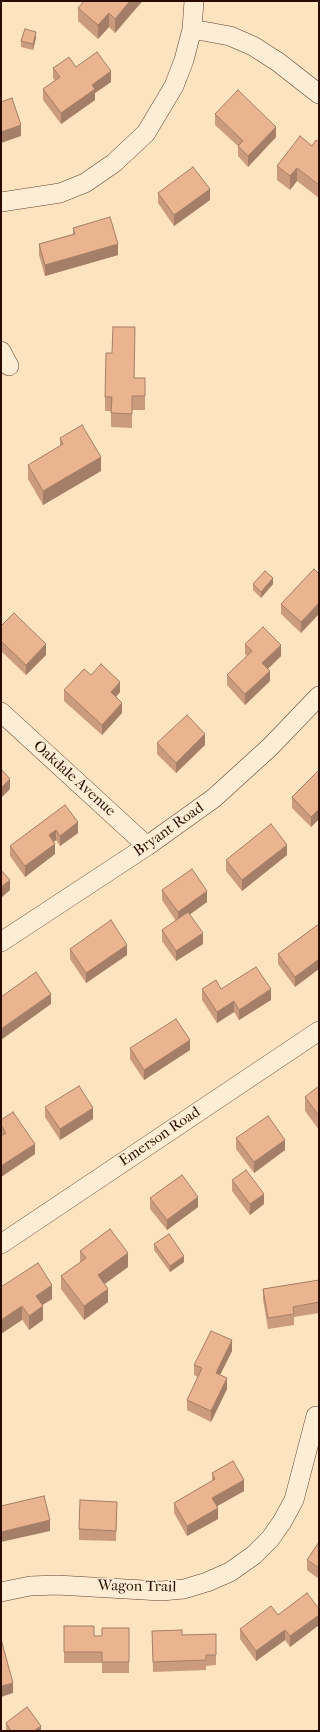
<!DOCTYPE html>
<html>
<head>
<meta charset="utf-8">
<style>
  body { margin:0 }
  #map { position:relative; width:320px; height:1732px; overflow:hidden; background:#fde3bf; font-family:"IM FELL French Canon",serif }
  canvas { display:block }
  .frame { position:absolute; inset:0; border:2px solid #2b0b00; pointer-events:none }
</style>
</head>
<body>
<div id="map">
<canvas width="320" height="1732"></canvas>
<div class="frame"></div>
</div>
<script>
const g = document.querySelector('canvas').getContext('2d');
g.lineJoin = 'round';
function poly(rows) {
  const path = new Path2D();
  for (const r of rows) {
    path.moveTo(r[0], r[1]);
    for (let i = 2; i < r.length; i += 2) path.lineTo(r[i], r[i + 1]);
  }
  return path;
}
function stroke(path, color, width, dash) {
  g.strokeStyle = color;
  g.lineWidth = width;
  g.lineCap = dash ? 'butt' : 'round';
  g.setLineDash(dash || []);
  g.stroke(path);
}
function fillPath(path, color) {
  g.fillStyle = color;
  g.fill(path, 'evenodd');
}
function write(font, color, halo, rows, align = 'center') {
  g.font = font + ' "IM FELL French Canon",serif';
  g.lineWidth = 3.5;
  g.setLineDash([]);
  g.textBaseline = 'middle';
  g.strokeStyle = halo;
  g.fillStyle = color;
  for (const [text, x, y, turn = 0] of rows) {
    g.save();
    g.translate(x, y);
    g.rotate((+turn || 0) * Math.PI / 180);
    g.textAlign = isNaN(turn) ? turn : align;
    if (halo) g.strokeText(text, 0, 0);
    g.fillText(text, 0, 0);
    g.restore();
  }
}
const minor = poly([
  [192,29,230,36,253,46,278,62,319,94],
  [1,202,60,193,85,183,114,163,146,133,174,86,184,60,192,29,194,1],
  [1,351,9,366],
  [1,712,147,846],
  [1,942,147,846,214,798,270,747,319,696],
  [1,1244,319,1031],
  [1,1592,30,1586,57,1585,161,1591,184,1589,207,1582,230,1572,254,1555,270,1539,282,1522,294,1500,316,1416]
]);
stroke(minor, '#604130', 20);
stroke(minor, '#feedd5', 19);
fillPath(poly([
  [142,2,115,33,109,27,98,39,78,21,78,8],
  [36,38,33,50,21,47,21,41],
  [76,67,111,82,95,93,95,100,61,124,43,100,43,89,55,81,53,78,53,68],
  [215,114,276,137,248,167,238,156,238,146,215,125],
  [319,142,319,198,297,181,290,190,277,180,277,166],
  [158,193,210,200,174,226,158,203],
  [73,228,118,255,45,276,39,255,39,244,73,234],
  [134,378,145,378,145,410,132,410,132,428,111,427,111,411,105,411,105,397],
  [60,438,101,471,43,505,28,479,28,465,60,446],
  [314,569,301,633,281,614,281,604],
  [253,584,273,584,261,598,253,590],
  [1,626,46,655,26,675,1,651],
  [245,644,281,656,268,669,270,681,245,705,227,685,227,675,247,656,245,654],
  [91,675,120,692,116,697,122,713,102,735,64,701,64,690],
  [157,743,205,745,176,773,157,754],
  [319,770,319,819,311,827,292,808,292,797],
  [65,805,78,833,60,846,56,840,54,842,55,854,25,877,10,856,10,846],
  [287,855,242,891,226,871,226,860],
  [162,890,207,902,190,914,203,944,176,961,162,941,162,930,176,921,162,900],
  [319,924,295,987,278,964,278,954],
  [70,949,127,955,86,983,70,959],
  [202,989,221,989,271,1000,239,1020,234,1012,217,1023,202,1000],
  [130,1048,190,1050,144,1080,130,1059],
  [319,1086,319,1130,305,1111,305,1097],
  [45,1107,93,1119,60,1140,45,1117],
  [1,1120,35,1154,1,1177],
  [236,1138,285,1150,254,1173,236,1149],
  [232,1180,264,1204,250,1215,232,1191],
  [150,1198,198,1207,167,1230,150,1209],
  [154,1244,184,1262,170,1272,154,1250],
  [80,1251,128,1267,104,1284,108,1302,84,1320,61,1289,61,1276,80,1262],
  [319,1280,319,1313,294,1317,294,1325,268,1329,263,1299,263,1289],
  [1,1287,52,1299,42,1305,43,1320,29,1330],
  [232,1351,220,1375,227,1389,211,1422,187,1410,187,1400,198,1377,194,1375,194,1365],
  [212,1473,244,1491,217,1506,218,1519,187,1536,174,1513,174,1503,212,1481],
  [117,1512,116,1541,79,1540,79,1529],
  [319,1542,319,1579,307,1570,307,1560],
  [319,1609,319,1625,290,1647,285,1640,256,1661,240,1639,240,1629,278,1615],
  [64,1626,94,1636,102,1636,129,1628,129,1673,102,1673,102,1663,64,1663],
  [152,1631,182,1635,216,1655,216,1665,206,1666,206,1670,153,1672],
  [6,1723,41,1731,6,1731]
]), '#ca9b7d');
fillPath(poly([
  [130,1,142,1,115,33,115,19],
  [109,13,109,27,98,39,98,25],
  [36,32,36,38,33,50,33,44],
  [111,71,111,82,95,93,95,100,61,124,61,113,92,85],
  [21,125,21,136,1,143,1,132],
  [276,127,276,137,248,167,248,156],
  [297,168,297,181,290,190,290,176],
  [210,189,210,200,174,226,174,215],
  [118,244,118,255,45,276,45,265],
  [101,457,101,471,43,505,43,491],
  [273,578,273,584,261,598,261,592],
  [319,603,319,614,301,633,301,622],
  [46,644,46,655,26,675,26,665],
  [281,645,281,656,262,674,262,663],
  [270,671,270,681,245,705,245,694],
  [120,682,120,692,111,703,111,692],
  [122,703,122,713,102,735,102,725],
  [205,734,205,745,176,773,176,763],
  [10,779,10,789,1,798,1,788],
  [319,809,319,819,311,827,311,817],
  [78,822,78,833,60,846,60,836],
  [56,830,56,840,49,846,49,835],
  [55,844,55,854,25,877,25,866],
  [287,845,287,855,242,891,242,880],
  [10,880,10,890,1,898,1,887],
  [207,891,207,902,178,923,178,912],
  [203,933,203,944,176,961,176,951],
  [127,945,127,955,86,983,86,973],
  [319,959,319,969,295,987,295,977],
  [271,989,271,1000,239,1020,239,1010],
  [51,994,51,1004,1,1040,1,1029],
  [234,1001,234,1012,217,1023,217,1012],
  [190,1040,190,1050,144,1080,144,1070],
  [93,1108,93,1119,60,1140,60,1129],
  [285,1140,285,1150,254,1173,254,1162],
  [35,1144,35,1154,1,1177,1,1166],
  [264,1194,264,1204,250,1215,250,1204],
  [198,1197,198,1207,167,1230,167,1220],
  [128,1253,128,1267,98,1289,98,1275],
  [184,1256,184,1262,170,1272,170,1266],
  [52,1285,52,1299,36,1309,36,1296],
  [108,1289,108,1302,84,1320,84,1306],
  [22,1306,22,1320,1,1334,1,1320],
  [43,1306,43,1320,29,1330,29,1316],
  [232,1340,232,1351,216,1383,216,1373],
  [227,1378,227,1389,211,1422,211,1411],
  [244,1480,244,1491,212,1509,212,1498],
  [218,1508,218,1519,187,1536,187,1526],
  [50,1520,50,1531,1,1542,1,1532],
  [319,1615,319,1625,290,1647,290,1636],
  [285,1630,285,1640,256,1661,256,1651],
  [13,1683,13,1693,1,1697,1,1686],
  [41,1726,41,1731,35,1731,35,1730]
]), '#a47e66');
const building = poly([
  [84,1,130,1,115,19,109,13,98,25,78,8,84,1],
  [25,29,36,32,33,44,21,41,25,29],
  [97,52,111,71,92,85,95,89,61,113,43,89,60,77,53,68,69,57,76,67,97,52],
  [238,90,276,127,248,156,238,146,243,141,215,114,238,90],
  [12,98,21,125,1,132,1,102,12,98],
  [300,136,312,146,316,140,319,142,319,185,297,168,290,176,277,166,300,136],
  [193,167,210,189,174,215,158,193,193,167],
  [110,217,118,244,45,265,39,244,75,234,73,228,110,217],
  [113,327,135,327,134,378,145,378,145,396,132,396,132,414,111,413,112,397,105,397,106,353,112,353,113,327],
  [82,425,101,457,43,491,28,465,63,444,60,438,82,425],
  [314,569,319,574,319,603,301,622,281,604,314,569],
  [265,571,273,578,261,592,253,584,265,571],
  [14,613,46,644,26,665,1,641,1,626,14,613],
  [263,627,281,645,262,663,270,671,245,694,227,675,252,651,245,644,263,627],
  [101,664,120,682,111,692,122,703,102,725,64,690,84,669,91,675,101,664],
  [187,715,205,734,176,763,157,743,187,715],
  [1,769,10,779,1,788,1,769],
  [319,770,319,809,311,817,292,797,319,770],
  [65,805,78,822,60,836,56,830,49,835,55,844,25,866,10,846,65,805],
  [271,824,287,845,242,880,226,860,271,824],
  [192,869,207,891,178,912,162,890,192,869],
  [1,870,10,880,1,887,1,870],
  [188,912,203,933,176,951,162,930,188,912],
  [111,920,127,945,86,973,70,949,111,920],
  [319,924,319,959,295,977,278,954,319,924],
  [256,967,271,989,239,1010,234,1001,217,1012,202,989,216,980,221,989,256,967],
  [36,972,51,994,1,1029,1,997,36,972],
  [176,1019,190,1040,144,1070,130,1048,176,1019],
  [79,1086,93,1108,60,1129,45,1107,79,1086],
  [319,1086,319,1116,305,1097,319,1086],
  [13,1112,35,1144,1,1166,1,1136,6,1133,1,1125,1,1120,13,1112],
  [268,1116,285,1140,254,1162,236,1138,268,1116],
  [246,1170,264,1194,250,1204,232,1180,246,1170],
  [182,1175,198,1197,167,1220,150,1198,182,1175],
  [110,1229,128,1253,98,1275,108,1289,84,1306,61,1276,86,1258,80,1251,110,1229],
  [169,1234,184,1256,170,1266,154,1244,169,1234],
  [38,1263,52,1285,36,1296,43,1306,29,1316,22,1306,1,1320,1,1287,38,1263],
  [319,1280,319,1302,293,1307,294,1314,268,1318,263,1289,319,1280],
  [211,1331,232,1340,216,1373,227,1378,211,1411,187,1400,202,1368,194,1365,211,1331],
  [233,1461,244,1480,212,1498,218,1508,187,1526,174,1503,215,1479,212,1473,233,1461],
  [44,1496,50,1520,1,1532,1,1506,44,1496],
  [80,1500,117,1502,116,1531,79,1529,80,1500],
  [319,1542,319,1568,307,1560,319,1542],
  [307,1593,319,1609,319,1615,290,1636,285,1630,256,1651,240,1629,271,1606,278,1615,307,1593],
  [64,1626,94,1626,94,1636,102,1636,102,1628,129,1628,129,1662,102,1662,102,1652,64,1652,64,1626],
  [182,1630,182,1635,216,1634,216,1655,206,1655,206,1660,153,1662,152,1631,182,1630],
  [1,1639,13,1683,1,1686,1,1639],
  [27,1707,41,1726,35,1730,36,1731,11,1731,6,1723,27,1707]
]);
fillPath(building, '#ebb491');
stroke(building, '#a47e66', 1);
write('15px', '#2b0b00', '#feedd5', [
  ["Oakdale Avenue",74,779,42],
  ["Bryant Road",169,830,-35],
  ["Emerson Road",160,1137,-34],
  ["Wagon Trail",137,1587,1]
]);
</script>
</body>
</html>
